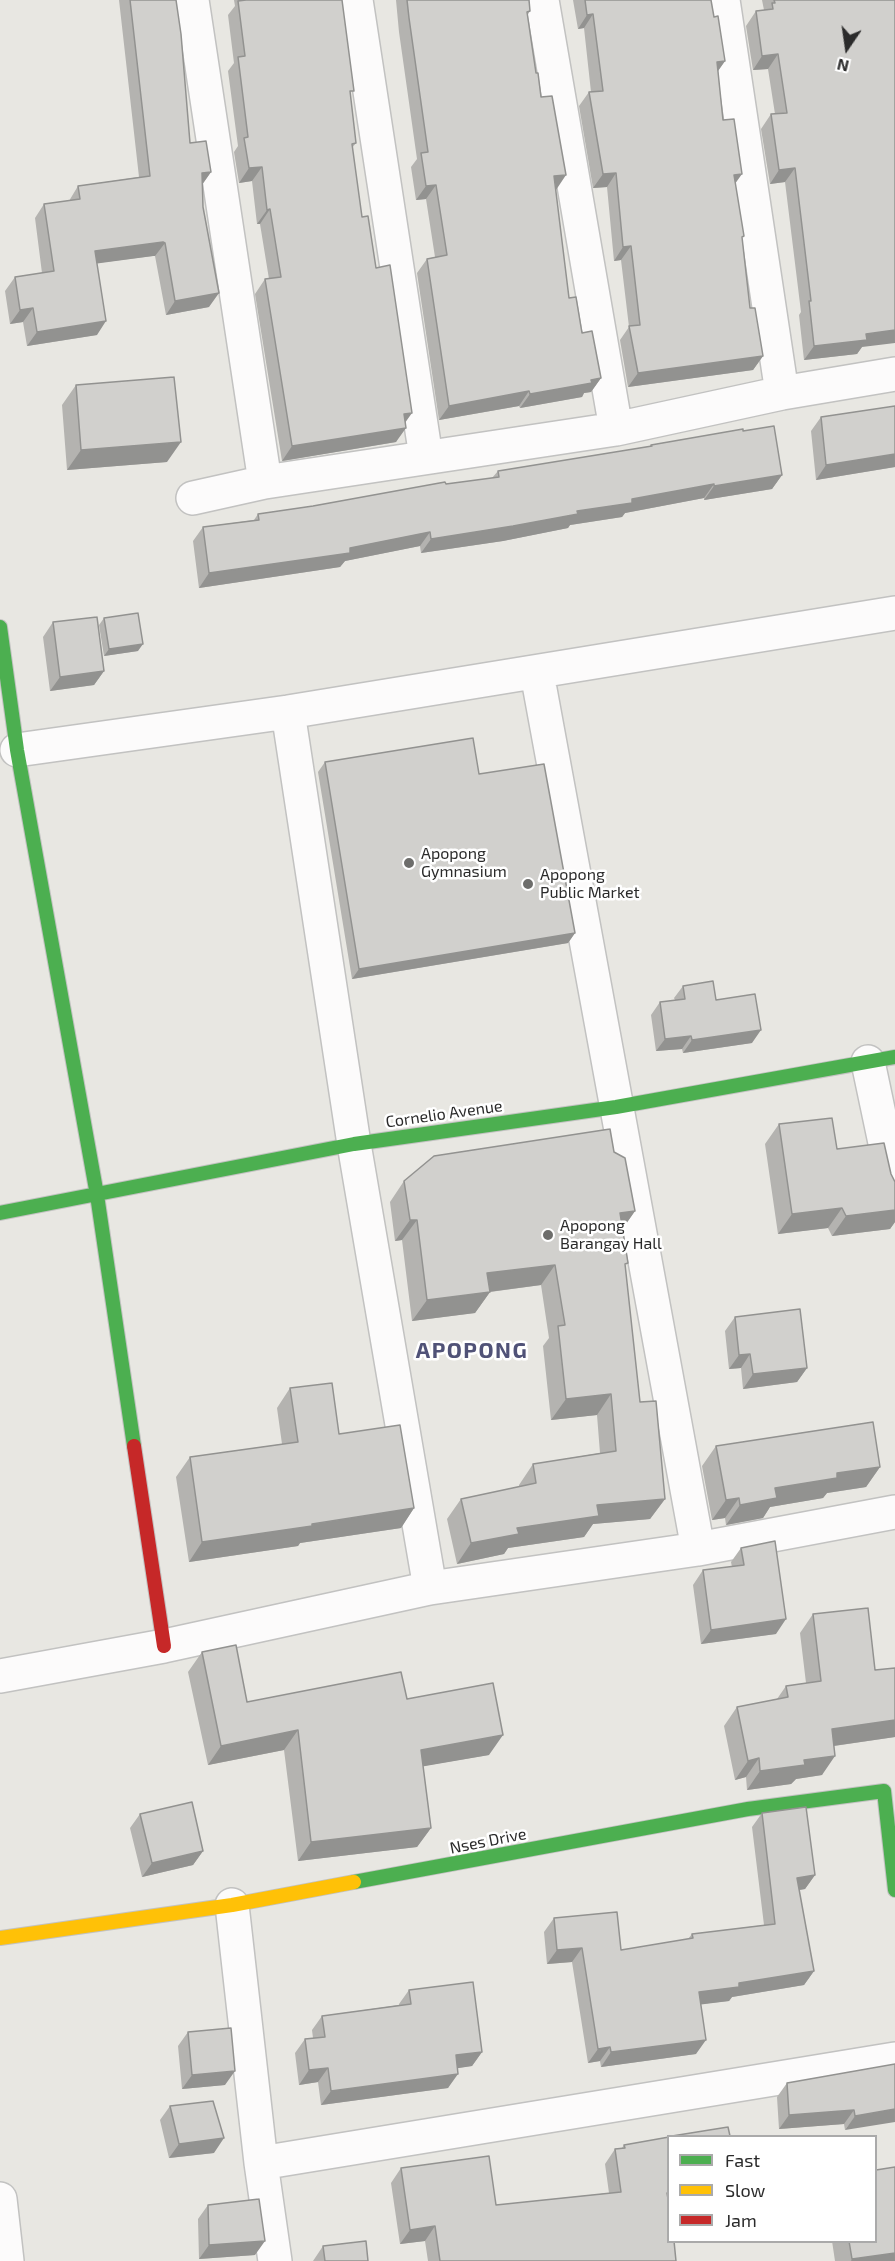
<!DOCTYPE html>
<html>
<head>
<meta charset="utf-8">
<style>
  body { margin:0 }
  #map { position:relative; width:895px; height:2261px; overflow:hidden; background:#e8e7e2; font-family:"Exo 2",sans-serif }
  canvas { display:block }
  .legend { position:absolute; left:667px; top:2135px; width:210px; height:108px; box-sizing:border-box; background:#fff; border:2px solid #aaa; margin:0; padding:8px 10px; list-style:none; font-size:18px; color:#2b2b2b }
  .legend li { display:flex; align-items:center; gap:12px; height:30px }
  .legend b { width:30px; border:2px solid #aaa }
  .north { position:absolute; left:817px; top:18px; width:60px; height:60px; -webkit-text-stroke:4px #fff; paint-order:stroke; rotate:193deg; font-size:16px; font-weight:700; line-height:24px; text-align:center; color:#2b2b2b }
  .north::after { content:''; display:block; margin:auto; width:21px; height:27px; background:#2b2b2b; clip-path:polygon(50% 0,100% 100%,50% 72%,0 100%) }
</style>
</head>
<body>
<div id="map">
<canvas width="895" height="2261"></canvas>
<ul class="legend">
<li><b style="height:8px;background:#4caf50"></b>Fast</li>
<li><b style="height:8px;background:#ffc107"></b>Slow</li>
<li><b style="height:8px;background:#c62828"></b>Jam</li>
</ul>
<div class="north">N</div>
</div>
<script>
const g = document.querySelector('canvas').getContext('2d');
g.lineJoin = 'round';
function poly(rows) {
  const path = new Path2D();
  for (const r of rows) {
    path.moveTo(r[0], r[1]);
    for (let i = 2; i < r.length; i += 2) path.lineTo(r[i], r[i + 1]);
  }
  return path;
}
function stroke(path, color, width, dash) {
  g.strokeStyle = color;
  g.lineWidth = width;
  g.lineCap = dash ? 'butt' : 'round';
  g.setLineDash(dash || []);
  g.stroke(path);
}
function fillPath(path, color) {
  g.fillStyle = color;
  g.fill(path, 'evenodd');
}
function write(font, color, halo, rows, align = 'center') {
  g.font = font + ' "Exo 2",sans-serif';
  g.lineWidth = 5;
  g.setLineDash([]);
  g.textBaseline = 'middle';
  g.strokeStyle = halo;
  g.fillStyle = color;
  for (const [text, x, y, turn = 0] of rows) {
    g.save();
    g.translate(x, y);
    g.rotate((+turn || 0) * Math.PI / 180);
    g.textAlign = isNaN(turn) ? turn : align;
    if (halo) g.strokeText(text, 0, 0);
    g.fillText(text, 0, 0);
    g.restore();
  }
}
const street = poly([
  [192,0,265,482],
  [356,0,426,457],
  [542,0,616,429],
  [723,0,782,393],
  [193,498,265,482,616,429,782,393,895,374],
  [537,673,698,1549],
  [288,712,354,1144,430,1588],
  [17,750,288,712,895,613],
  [868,1062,895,1190],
  [0,1676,164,1646,430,1588,698,1549,895,1512],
  [232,1905,261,2163,275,2261],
  [261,2163,895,2059],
  [0,2199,7,2261]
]);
const fast = poly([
  [0,627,17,750,97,1195,134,1446],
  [0,1213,354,1144,616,1107,895,1057],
  [354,1882,748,1809,884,1791,895,1890]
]);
const slow = poly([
  [0,1938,232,1905,354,1882]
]);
const jam = poly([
  [134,1446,164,1646]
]);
stroke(street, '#c2c2c1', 36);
stroke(fast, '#c2c2c1', 16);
stroke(slow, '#c2c2c1', 16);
stroke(jam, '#c2c2c1', 16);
stroke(street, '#fcfbfb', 33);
stroke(fast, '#4caf50', 14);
stroke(slow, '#ffc107', 14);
stroke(jam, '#c62828', 14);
fillPath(poly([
  [119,0,176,0,190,143,211,172,202,185,203,207,209,307,166,315,155,256,153,256,97,263,97,335,27,346,23,322,10,324,5,291,15,277,42,273,35,218,44,204,69,201,78,186,139,177],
  [234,0,342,0,350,96,356,143,352,148,362,217,376,268,405,423,396,442,282,461,255,294,265,279,269,279,260,224,257,224,252,181,239,183,234,152,238,146,228,71,234,63,228,15,235,6],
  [396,0,529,0,530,11,527,16,536,73,555,190,569,298,601,378,591,392,584,393,582,397,520,408,519,406,439,420,417,273,427,259,435,257,426,199,416,200,411,167,417,159,399,32],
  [573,0,711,0,714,17,725,61,718,71,723,120,735,183,750,308,763,356,753,370,628,387,620,340,629,327,621,260,614,261,607,187,593,188,579,106,589,92,591,92,584,28,578,29],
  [762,0,895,0,862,347,857,354,804,360,799,315,801,312,785,182,770,184,761,129,771,114,775,114,768,69,753,70,746,26,756,11,764,10],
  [76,385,167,462,67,470,62,405],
  [895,406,895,467,816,480,811,431,821,417],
  [743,431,782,475,772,489,704,500,704,498,625,513,622,517,570,525,568,528,503,541,421,553,420,546,345,561,340,567,199,588,193,541,203,527,254,520,258,514,313,506,446,484,492,478,498,471,650,447,651,445],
  [104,618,138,651,104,656,99,625],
  [53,622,104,671,94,685,50,691,43,637],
  [325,762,479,774,575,933,568,943,352,979,318,772],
  [683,986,716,1000,752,1043,683,1053,682,1049,656,1051,651,1015,660,1002,675,1000,674,998],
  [779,1124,837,1149,891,1174,895,1182,895,1222,890,1229,832,1236,828,1228,778,1234,765,1144],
  [614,1152,635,1211,623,1228,625,1267,640,1402,665,1499,650,1519,593,1524,584,1537,508,1548,504,1554,457,1564,447,1519,461,1499,519,1487,519,1485,533,1464,600,1453,597,1415,551,1420,543,1346,549,1338,541,1285,490,1292,475,1313,412,1321,402,1240,395,1241,390,1202,404,1181],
  [735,1317,807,1368,797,1382,743,1389,741,1368,729,1369,725,1331],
  [290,1388,339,1434,414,1508,401,1528,300,1543,298,1546,189,1562,176,1477,190,1457,282,1444,277,1408],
  [716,1446,880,1467,866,1487,827,1493,823,1498,770,1507,763,1518,726,1525,725,1518,712,1520,702,1466],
  [741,1548,776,1634,701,1644,693,1585,703,1570,732,1567,731,1562],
  [813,1614,875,1670,895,1737,834,1746,822,1775,796,1779,791,1784,747,1790,746,1777,735,1780,724,1726,737,1707,777,1699,786,1686,806,1683,800,1633],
  [202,1652,247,1702,407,1699,489,1755,423,1766,431,1828,417,1847,298,1861,284,1750,208,1765,188,1672],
  [762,1813,815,1875,805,1889,799,1890,814,1971,804,1985,732,1997,729,2001,701,2004,696,2054,601,2067,600,2061,588,2063,572,1962,547,1964,544,1932,554,1918,621,1950,688,1939,692,1934,764,1925,752,1827],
  [140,1814,203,1851,193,1865,142,1877,130,1828],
  [409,1990,482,2052,472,2066,457,2068,448,2088,321,2105,318,2082,299,2085,295,2053,305,2039,313,2038,312,2030,322,2016,399,2005,399,2004],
  [188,2032,225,2085,182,2089,178,2046],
  [895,2064,845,2130,844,2124,779,2129,777,2097,787,2083],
  [170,2106,214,2153,169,2158,160,2120],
  [624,2145,669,2241,676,2261,428,2261,425,2241,400,2244,391,2183,401,2168,496,2205,609,2193,605,2164,615,2149,622,2148],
  [208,2205,255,2255,199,2259,198,2219],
  [832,2241,876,2241,895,2261,835,2261],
  [323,2246,368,2261,313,2261]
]), '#b4b3b0');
fillPath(poly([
  [593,14,584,28,578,29,587,15],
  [778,54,768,69,753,70,762,56],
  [725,61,715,75,717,62],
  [262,167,252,181,239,183,249,168],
  [795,168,785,182,770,184,779,170],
  [211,172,201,186,202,173],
  [616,173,607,187,593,188,603,174],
  [742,174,732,188,734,175],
  [566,175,556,190,554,176],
  [436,185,426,199,416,200,426,186],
  [270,209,260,224,257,224,267,210],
  [163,242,165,243,155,256,153,256,86,265,95,251],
  [631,246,621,260,614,261,623,247],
  [219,293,209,307,166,315,175,301],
  [33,308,23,322,10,324,20,310],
  [106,321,97,335,27,346,37,332],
  [895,330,895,343,862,347,857,354,804,360,814,346,866,334],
  [763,356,753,370,628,387,638,373],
  [601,378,591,392,584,393,582,397,520,408,530,394,591,380],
  [529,391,519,406,439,420,449,406],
  [412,413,402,427,404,414],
  [406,428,396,442,282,461,292,446],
  [181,442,167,462,67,470,81,450],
  [895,454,895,467,816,480,826,465],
  [782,475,772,489,704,500,714,486],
  [714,484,704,498,625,513,622,517,570,525,568,528,503,541,421,553,431,539,577,511,632,499],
  [430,532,420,546,345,561,340,567,199,588,209,573,350,548],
  [143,644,138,651,104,656,109,649],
  [104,671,94,685,50,691,60,677],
  [575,933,568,943,352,979,359,969],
  [761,1030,752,1043,683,1053,692,1040],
  [691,1036,682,1049,656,1051,665,1039],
  [842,1208,828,1228,778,1234,792,1214],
  [895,1210,895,1222,890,1229,832,1236,846,1216],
  [635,1211,621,1231,620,1213],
  [410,1220,417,1220,402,1240,395,1241],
  [555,1265,541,1285,473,1294,487,1273],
  [490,1292,475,1313,412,1321,427,1300],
  [750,1354,741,1368,729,1369,739,1355],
  [807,1368,797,1382,743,1389,753,1374],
  [611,1394,597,1415,551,1420,566,1399],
  [880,1467,866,1487,827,1493,823,1498,770,1507,763,1518,726,1525,740,1505,775,1488,837,1473],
  [739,1498,725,1518,712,1520,726,1500],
  [665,1499,650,1519,593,1524,584,1537,508,1548,504,1554,457,1564,471,1543,517,1528,597,1505],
  [414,1508,401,1528,300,1543,298,1546,189,1562,202,1542],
  [786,1619,776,1634,701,1644,711,1630],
  [895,1720,895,1737,819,1748,832,1729],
  [298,1730,284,1750,208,1765,221,1746],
  [503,1735,489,1755,408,1769,421,1750],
  [835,1756,822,1775,796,1779,791,1784,747,1790,760,1771,804,1760],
  [759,1758,746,1777,735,1780,748,1761],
  [431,1828,417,1847,298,1861,311,1842],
  [203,1851,193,1865,142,1877,152,1863],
  [815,1875,805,1889,787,1892,797,1878],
  [582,1948,572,1962,547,1964,557,1950],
  [814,1971,804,1985,732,1997,729,2001,689,2006,699,1992,739,1983],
  [706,2040,696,2054,601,2067,611,2052],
  [610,2047,600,2061,588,2063,598,2049],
  [482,2052,472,2066,446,2070,456,2055],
  [328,2068,318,2082,299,2085,309,2070],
  [235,2071,225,2085,182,2089,192,2075],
  [458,2074,448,2088,321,2105,331,2091],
  [895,2109,895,2122,845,2130,855,2116],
  [854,2110,844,2124,779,2129,789,2115],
  [224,2138,214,2153,169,2158,179,2144],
  [435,2226,425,2241,400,2244,410,2230],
  [265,2241,255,2255,199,2259,209,2245],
  [895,2253,895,2261,851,2261,852,2259]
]), '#929290');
const building = poly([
  [130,0,176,0,181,34,190,143,206,141,211,172,202,173,203,207,219,293,175,301,165,243,163,242,95,251,106,321,37,332,33,308,20,310,15,277,54,271,44,204,80,199,78,186,150,176,130,0],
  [246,0,342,0,354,91,350,91,356,143,352,144,362,217,368,216,376,268,390,265,412,413,404,414,406,428,292,446,265,279,281,277,270,209,267,210,262,167,249,168,244,138,248,137,238,57,245,56,238,1,246,0],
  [407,0,529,0,530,11,527,12,536,73,538,73,541,97,552,96,566,175,554,176,569,298,576,297,582,333,592,331,601,378,591,380,592,383,530,394,529,391,449,406,427,259,447,255,436,185,426,186,421,153,428,152,409,18,407,0],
  [585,0,711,0,714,17,718,16,725,61,717,62,723,120,734,119,742,174,734,175,744,236,742,237,750,308,755,308,763,356,638,373,629,326,640,325,631,246,623,247,616,173,603,174,589,92,603,91,593,14,587,15,585,0],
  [774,0,895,0,895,330,866,334,867,340,814,346,809,301,811,301,795,168,779,170,771,114,787,113,778,54,762,56,756,11,773,9,772,3,775,3,774,0],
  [174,377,181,442,81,450,76,385,174,377],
  [895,406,895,454,826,465,821,417,895,406],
  [774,426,782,475,714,486,714,484,632,499,632,503,577,511,578,514,513,526,431,539,430,532,350,548,350,553,209,573,203,527,259,520,258,514,313,506,445,482,446,484,499,477,498,471,652,446,651,445,743,429,743,431,774,426],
  [138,613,143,644,109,649,104,618,138,613],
  [97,617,104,671,60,677,53,622,97,617],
  [473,738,479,774,544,764,575,933,359,969,325,762,473,738],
  [713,981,716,1000,755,994,761,1030,692,1040,691,1036,665,1039,660,1002,685,999,683,986,713,981],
  [832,1118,837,1149,884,1143,891,1174,895,1182,895,1210,846,1216,842,1208,792,1214,779,1124,832,1118],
  [610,1129,614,1152,625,1158,635,1211,620,1213,628,1263,625,1264,640,1402,656,1401,665,1499,597,1505,599,1516,517,1528,519,1534,471,1543,461,1499,536,1483,533,1464,616,1451,611,1394,566,1399,558,1326,565,1325,555,1265,487,1273,490,1292,427,1300,417,1220,410,1220,404,1181,434,1156,610,1129],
  [800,1309,807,1368,753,1374,750,1354,739,1355,735,1317,800,1309],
  [332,1383,339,1434,400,1425,414,1508,312,1524,312,1526,202,1542,190,1457,298,1442,290,1388,332,1383],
  [873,1422,880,1467,837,1473,837,1478,775,1488,777,1498,740,1505,739,1498,726,1500,716,1446,873,1422],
  [775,1541,786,1619,711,1630,703,1570,744,1565,741,1548,775,1541],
  [868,1608,875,1670,895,1668,895,1720,832,1729,835,1756,804,1760,805,1765,760,1771,759,1758,748,1761,737,1707,788,1697,786,1686,821,1681,813,1614,868,1608],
  [236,1645,247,1702,401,1672,407,1699,493,1683,503,1735,421,1750,431,1828,311,1842,298,1730,221,1746,202,1652,236,1645],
  [192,1802,203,1851,152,1863,140,1814,192,1802],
  [806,1807,815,1875,797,1878,814,1971,739,1983,739,1987,699,1992,706,2040,611,2052,610,2047,598,2049,582,1948,557,1950,554,1918,617,1912,621,1950,693,1938,692,1934,775,1924,762,1813,806,1807],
  [473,1982,482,2052,456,2055,458,2074,331,2091,328,2068,309,2070,305,2039,325,2037,322,2016,411,2004,409,1990,473,1982],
  [231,2028,235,2071,192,2075,188,2032,231,2028],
  [895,2064,895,2109,855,2116,854,2110,789,2115,787,2083,895,2064],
  [213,2101,224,2138,179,2144,170,2106,213,2101],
  [728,2127,730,2136,672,2136,728,2127],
  [669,2137,669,2193,667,2193,669,2205,669,2241,674,2241,676,2261,440,2261,435,2226,410,2230,401,2168,489,2156,496,2205,621,2192,615,2149,625,2148,624,2145,669,2137],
  [895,2167,895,2253,852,2259,849,2241,876,2241,876,2170,895,2167],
  [259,2199,265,2241,209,2245,208,2205,259,2199],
  [366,2241,368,2261,325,2261,323,2246,366,2241]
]);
fillPath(building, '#d1d0cd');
stroke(building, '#929290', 1.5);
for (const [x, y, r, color] of [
  [409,863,6,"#6d6d6b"],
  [528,884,6,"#6d6d6b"],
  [548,1235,6,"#6d6d6b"]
]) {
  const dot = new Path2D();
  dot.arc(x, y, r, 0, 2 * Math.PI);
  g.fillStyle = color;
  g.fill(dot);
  stroke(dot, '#fff', 2);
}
write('16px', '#2b2b2b', '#fff', [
  ["Apopong",421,854],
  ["Gymnasium",421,872],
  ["Apopong",540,875],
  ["Public Market",540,893],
  ["Apopong",560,1226],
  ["Barangay Hall",560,1244]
], 'left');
write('16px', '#2b2b2b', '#fff', [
  ["Cornelio Avenue",444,1114,-8],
  ["Nses Drive",488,1841,-11]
]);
g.letterSpacing = '1.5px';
write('bold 22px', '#505277', '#fff', [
  ["APOPONG",472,1351]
]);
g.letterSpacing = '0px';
</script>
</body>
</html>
